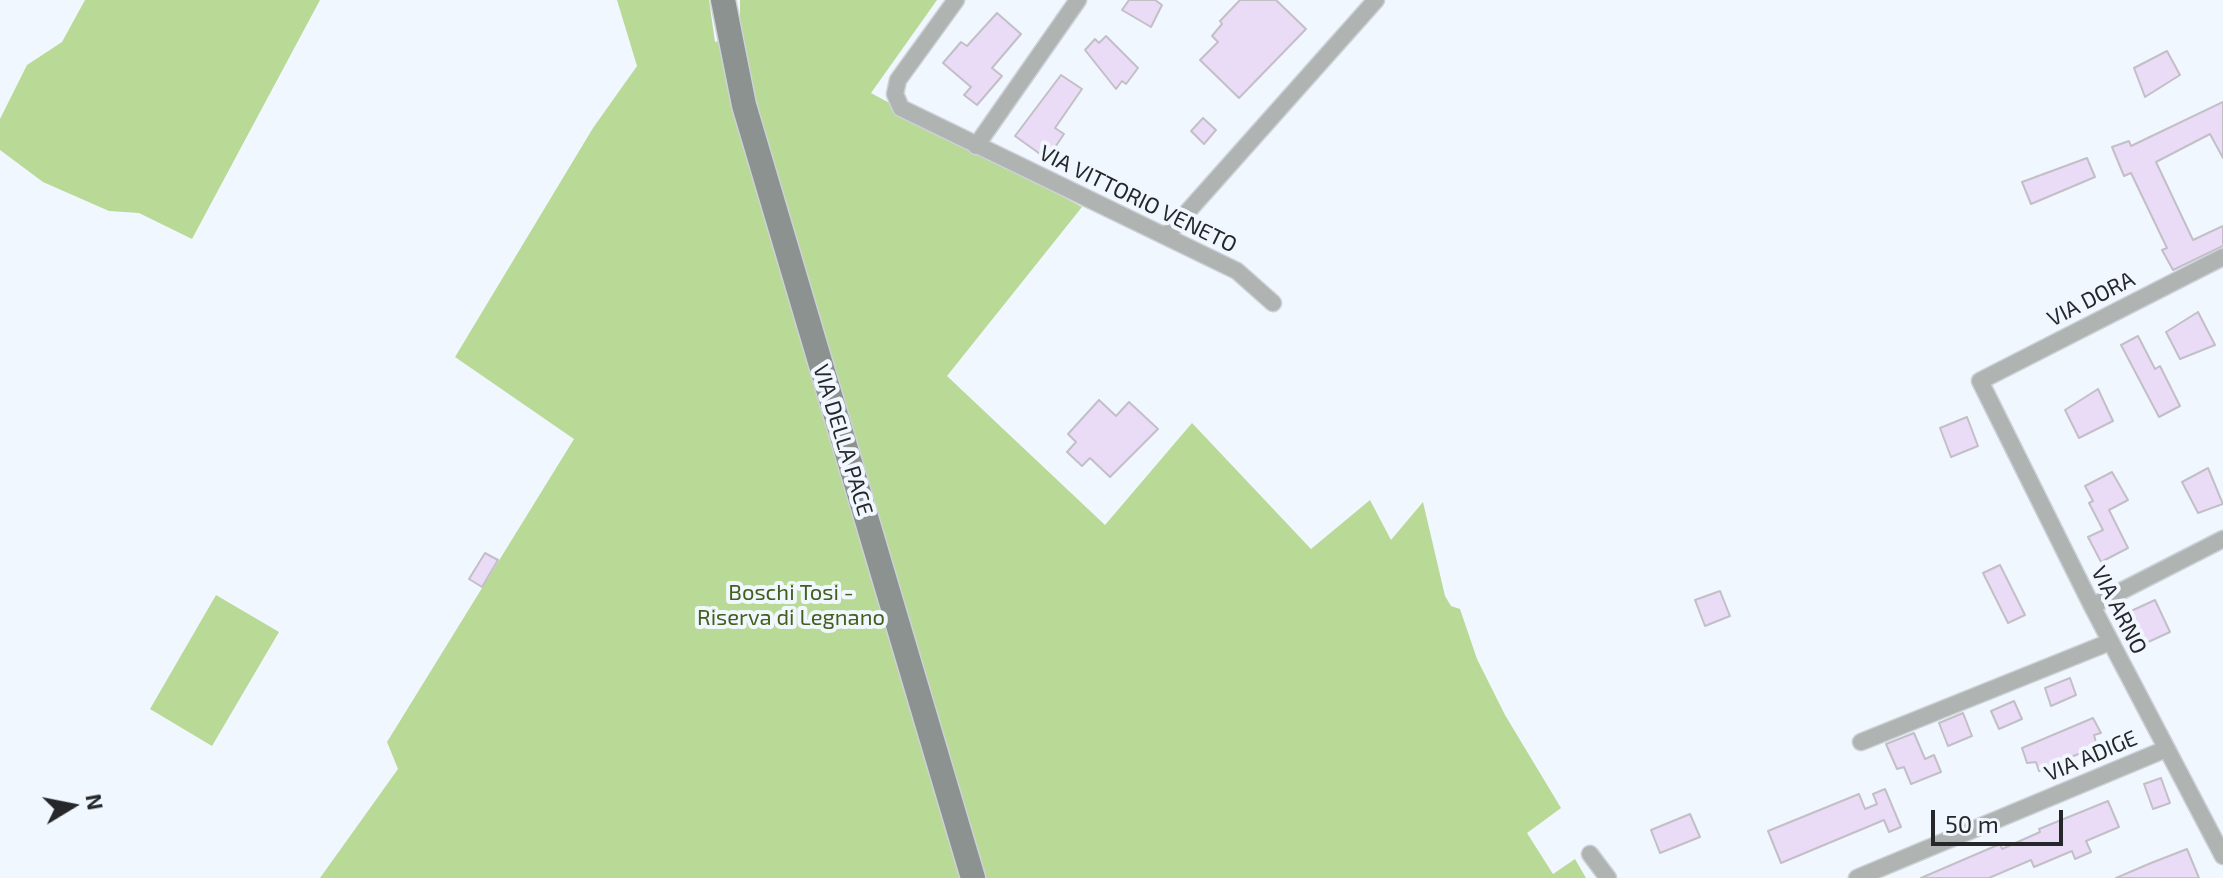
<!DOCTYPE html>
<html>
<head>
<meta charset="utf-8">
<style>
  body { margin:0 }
  #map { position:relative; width:2223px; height:878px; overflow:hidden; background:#f1f7fe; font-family:"Exo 2",sans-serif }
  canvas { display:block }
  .north { position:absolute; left:32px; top:766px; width:80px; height:80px; -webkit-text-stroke:6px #f1f7fe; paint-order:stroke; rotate:80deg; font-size:22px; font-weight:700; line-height:32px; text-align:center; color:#25272a }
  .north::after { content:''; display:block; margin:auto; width:28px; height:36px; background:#25272a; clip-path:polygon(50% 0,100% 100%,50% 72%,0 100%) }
  .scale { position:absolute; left:1931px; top:810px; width:132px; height:36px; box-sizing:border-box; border:4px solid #25272a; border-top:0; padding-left:10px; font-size:24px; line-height:28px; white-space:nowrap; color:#25272a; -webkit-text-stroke:6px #f1f7fe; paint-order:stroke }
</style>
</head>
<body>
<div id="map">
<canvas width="2223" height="878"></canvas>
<div class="north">N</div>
<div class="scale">50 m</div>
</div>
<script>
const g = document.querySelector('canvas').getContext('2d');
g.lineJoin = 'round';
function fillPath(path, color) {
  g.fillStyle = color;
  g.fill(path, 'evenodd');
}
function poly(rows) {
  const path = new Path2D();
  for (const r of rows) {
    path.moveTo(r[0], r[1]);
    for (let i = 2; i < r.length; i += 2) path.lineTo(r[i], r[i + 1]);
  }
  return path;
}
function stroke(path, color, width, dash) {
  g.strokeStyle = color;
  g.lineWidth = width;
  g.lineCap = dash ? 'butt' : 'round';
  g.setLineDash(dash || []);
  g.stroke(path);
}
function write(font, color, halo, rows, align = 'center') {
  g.font = font + ' "Exo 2",sans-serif';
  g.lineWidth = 8;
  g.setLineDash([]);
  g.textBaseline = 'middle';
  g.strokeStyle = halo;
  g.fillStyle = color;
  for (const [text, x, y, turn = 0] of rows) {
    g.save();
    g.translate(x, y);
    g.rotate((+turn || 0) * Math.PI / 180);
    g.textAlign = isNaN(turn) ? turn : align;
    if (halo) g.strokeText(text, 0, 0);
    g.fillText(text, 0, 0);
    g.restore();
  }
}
fillPath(poly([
  [85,0,320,0,192,239,139,213,109,211,43,182,0,150,0,119,27,65,62,42],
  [617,0,709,0,715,42,740,34,740,0,937,0,871,93,1082,207,947,376,1105,525,1192,423,1311,549,1370,500,1391,540,1423,502,1445,596,1451,606,1460,609,1477,659,1505,715,1561,808,1527,833,1553,874,1575,859,1586,878,320,878,398,769,387,742,574,439,455,357,593,128,637,66],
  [216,595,279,632,212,746,150,709]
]), '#b9d997');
const building = poly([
  [1129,0,1155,0,1162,5,1151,27,1122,10,1129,0],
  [1240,0,1276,0,1306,29,1239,98,1200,60,1218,42,1212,36,1222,24,1220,21,1240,0],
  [997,13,1021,34,992,68,1002,76,977,105,964,95,971,87,943,63,961,42,967,46,997,13],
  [1106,36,1138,68,1126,84,1122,81,1116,89,1085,50,1095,39,1099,43,1106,36],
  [2167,51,2180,75,2145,97,2134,68,2167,51],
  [1061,75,1082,89,1055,128,1064,134,1047,159,1015,136,1061,75],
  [2223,102,2223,158,2210,134,2156,162,2193,240,2223,226,2223,246,2173,270,2162,250,2167,248,2131,173,2124,176,2112,147,2129,141,2131,146,2223,102],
  [1203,118,1216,130,1204,144,1191,131,1203,118],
  [2087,158,2095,177,2031,204,2022,182,2087,158],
  [2198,312,2215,345,2180,359,2166,332,2198,312],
  [2138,336,2155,369,2160,366,2180,406,2159,417,2121,345,2138,336],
  [2098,389,2113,421,2079,438,2065,410,2098,389],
  [1099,400,1116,416,1129,402,1158,429,1110,477,1090,458,1082,466,1067,452,1076,442,1068,434,1099,400],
  [1967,417,1978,446,1951,457,1940,428,1967,417],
  [2208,468,2223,504,2198,513,2182,482,2208,468],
  [2112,472,2128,500,2109,510,2128,548,2101,562,2088,537,2103,530,2089,503,2093,501,2085,486,2112,472],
  [485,553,498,560,482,587,469,579,485,553],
  [2000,565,2025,615,2008,623,1983,573,2000,565],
  [1720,591,1730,616,1705,626,1695,600,1720,591],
  [2155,600,2170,632,2146,643,2131,611,2155,600],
  [2070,678,2076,695,2051,706,2045,688,2070,678],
  [2014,701,2022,719,1999,729,1991,711,2014,701],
  [1963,713,1972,736,1948,746,1939,723,1963,713],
  [2093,718,2101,733,2094,735,2097,746,2039,771,2036,762,2027,763,2022,748,2093,718],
  [1914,733,1925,759,1934,755,1941,772,1911,784,1904,767,1897,769,1886,744,1914,733],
  [2161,778,2170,803,2153,809,2144,784,2161,778],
  [1885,789,1901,827,1889,832,1884,820,1781,863,1768,831,1859,794,1865,809,1877,804,1873,794,1885,789],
  [2108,801,2119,827,2086,841,2091,852,2075,859,2072,851,2034,867,2031,860,1989,878,1921,878,2000,844,2002,849,2040,832,2039,829,2108,801],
  [1690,814,1700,837,1660,853,1651,830,1690,814],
  [2187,849,2199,878,2116,878,2151,863,2187,849]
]);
fillPath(building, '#eadbf6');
stroke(building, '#c3bfc7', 2);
const street = poly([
  [956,0,898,80,895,94,901,108,1237,271,1273,303],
  [976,146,1078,0],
  [1166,236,1376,0],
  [2223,257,1980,381,2092,606,2223,856],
  [2092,606,2223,539],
  [1861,742,2110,642],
  [1590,854,1608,878],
  [1857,878,2166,749]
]);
const secondary = poly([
  [723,0,744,105,973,878]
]);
stroke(street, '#ccd2d8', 19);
stroke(secondary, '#ccd2d8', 27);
stroke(street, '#afb3b1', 16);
stroke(secondary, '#8c9290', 24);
write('22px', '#25272a', '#f1f7fe', [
  ["VIA VITTORIO VENETO",1138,199,26],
  ["VIA DORA",2091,299,-27],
  ["VIA DELLA PACE",843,440,73],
  ["VIA ARNO",2119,610,63],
  ["VIA ADIGE",2091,756,-23]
]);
write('22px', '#43601a', '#f1f7fe', [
  ["Boschi Tosi -",791,593],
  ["Riserva di Legnano",791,618]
]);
</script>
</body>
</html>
